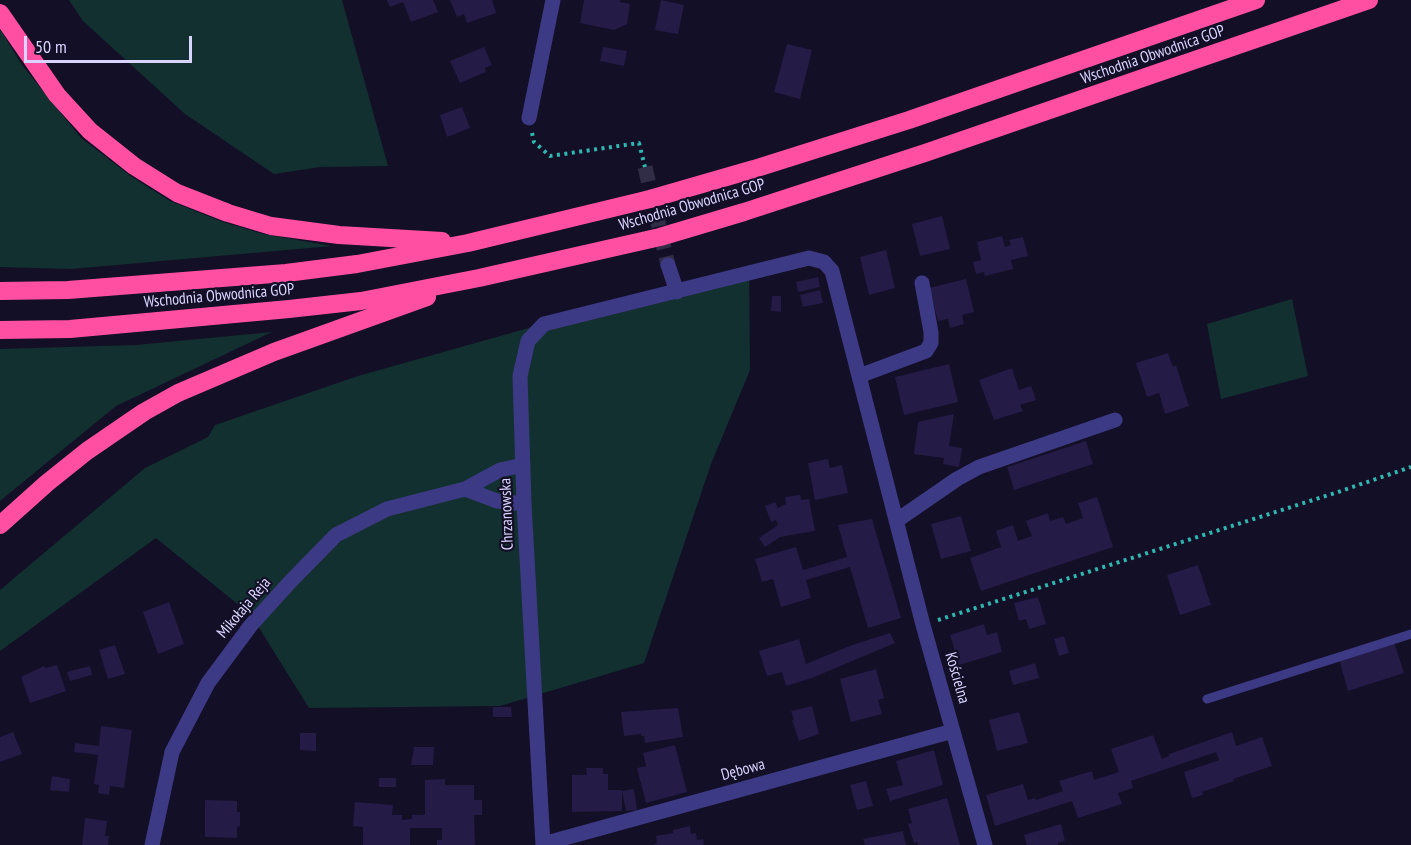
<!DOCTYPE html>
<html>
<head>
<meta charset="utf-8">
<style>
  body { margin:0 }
  #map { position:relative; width:1411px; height:845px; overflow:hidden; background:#130f26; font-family:"PT Sans Narrow",sans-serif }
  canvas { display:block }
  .scale { position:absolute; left:24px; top:36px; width:168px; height:27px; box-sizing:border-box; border:3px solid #d9d4ff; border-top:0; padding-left:8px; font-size:18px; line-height:21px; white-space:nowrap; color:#d9d4ff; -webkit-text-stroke:4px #130f26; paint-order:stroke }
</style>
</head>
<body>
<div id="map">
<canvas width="1411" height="845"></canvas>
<div class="scale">50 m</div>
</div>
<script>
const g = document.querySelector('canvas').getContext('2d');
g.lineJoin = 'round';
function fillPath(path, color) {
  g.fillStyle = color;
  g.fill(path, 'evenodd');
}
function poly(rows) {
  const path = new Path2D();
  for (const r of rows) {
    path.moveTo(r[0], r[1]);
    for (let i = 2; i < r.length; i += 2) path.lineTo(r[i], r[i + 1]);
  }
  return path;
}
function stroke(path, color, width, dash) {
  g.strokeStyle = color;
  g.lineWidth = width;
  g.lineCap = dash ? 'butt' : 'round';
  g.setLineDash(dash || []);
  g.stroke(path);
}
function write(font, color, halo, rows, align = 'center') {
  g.font = font + ' "PT Sans Narrow",sans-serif';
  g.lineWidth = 4.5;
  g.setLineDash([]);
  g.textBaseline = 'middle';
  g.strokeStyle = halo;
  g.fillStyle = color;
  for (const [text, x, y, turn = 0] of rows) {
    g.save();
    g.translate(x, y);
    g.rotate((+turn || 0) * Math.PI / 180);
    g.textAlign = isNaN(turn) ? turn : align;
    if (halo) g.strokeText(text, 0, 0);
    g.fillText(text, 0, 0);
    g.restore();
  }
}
fillPath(poly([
  [69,0,342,0,388,166,321,167,274,174,185,114,83,21],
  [0,29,22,65,81,138,132,177,170,201,223,222,263,234,332,246,71,269,0,267],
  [749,266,750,370,711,464,644,663,500,706,309,708,251,615,156,538,0,651,0,590,145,468,208,437,215,425,358,376],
  [1292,299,1308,376,1221,399,1207,324],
  [272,332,116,406,0,501,0,349,136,345]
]), '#12302f');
fillPath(poly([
  [387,0,433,0,438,12,411,22,403,2,390,7],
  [450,0,492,0,496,13,467,23,464,14,457,17],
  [584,0,620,0,620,2,630,4,627,24,614,30,580,23],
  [661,0,684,5,678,34,655,30],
  [787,44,812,50,800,99,774,92],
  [484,47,492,65,485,68,486,72,460,83,450,61],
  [603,47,627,51,624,66,600,61],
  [462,107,470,128,447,137,440,115],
  [942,216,950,249,920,256,912,224],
  [1002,236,1005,247,1011,245,1009,240,1023,237,1028,256,1011,260,1013,269,985,276,984,272,976,274,973,262,981,260,977,242],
  [886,250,895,288,869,295,860,257],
  [818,277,820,287,798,292,796,282],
  [966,279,974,312,962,315,964,324,950,328,948,319,938,321,929,288],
  [820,290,823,303,803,307,800,295],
  [772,296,781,296,781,312,771,311],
  [1168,353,1173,367,1176,365,1189,406,1165,414,1159,393,1147,397,1136,363],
  [949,364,958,402,904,415,895,377],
  [1012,368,1019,390,1031,386,1036,400,1020,405,1023,411,994,420,979,380],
  [954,414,949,446,962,448,959,467,943,464,944,458,914,454,918,422],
  [1086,441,1093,464,1014,490,1007,467],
  [828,459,830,468,842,465,848,493,815,500,808,463],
  [800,495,801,500,809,499,815,531,780,537,765,547,759,538,778,525,776,520,771,522,765,506,775,502,778,508,786,504,785,497],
  [1097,497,1113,547,981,591,970,558,1001,547,996,531,1013,525,1018,541,1032,536,1026,521,1048,513,1050,521,1063,517,1066,524,1083,518,1078,503],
  [961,516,971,551,941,559,931,524],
  [872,519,901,618,868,628,850,567,806,580,811,598,781,607,773,579,762,582,755,559,796,547,803,570,847,557,838,525],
  [1198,565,1211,605,1180,615,1167,575],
  [1038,597,1046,624,1029,629,1026,619,1019,621,1014,603],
  [169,602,184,644,158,654,143,612],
  [984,624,987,635,997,632,1002,652,959,665,950,635],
  [890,633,895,643,812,678,786,686,782,672,767,676,759,651,799,639,806,664,852,645],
  [1064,636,1069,653,1059,656,1054,639],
  [1394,642,1404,673,1348,691,1339,659],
  [115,645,125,674,108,679,99,650],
  [1035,663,1039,678,1013,685,1009,671],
  [57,665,66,691,30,703,21,677,44,666,45,668],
  [90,666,92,675,70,681,67,672],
  [876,669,884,698,878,700,882,714,851,722,840,679],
  [812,706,819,734,799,741,792,720,794,720,791,711],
  [493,707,511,707,512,717,493,717],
  [678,708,683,737,645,743,644,736,641,736,641,734,624,736,621,712],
  [1019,712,1028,743,997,751,989,720],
  [101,726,132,730,124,788,110,786,109,795,98,793,99,785,94,784,98,755,74,752,75,743,99,746],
  [13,732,22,754,0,762,0,737],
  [1232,732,1236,746,1262,737,1272,766,1233,779,1234,781,1202,792,1203,795,1192,798,1184,772,1219,760,1216,752,1131,781,1133,788,1118,793,1122,804,1078,818,1072,801,995,826,986,795,1023,784,1028,800,1035,798,1036,800,1063,791,1059,781,1092,771,1094,780,1119,772,1111,749,1153,735,1162,759,1169,756,1169,754],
  [300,733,316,733,316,751,300,750],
  [675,745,687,792,646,803,637,768,646,766,643,753],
  [414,747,434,747,433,765,411,765],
  [934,750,943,785,890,801,886,789,903,785,896,761],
  [586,768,603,768,603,774,608,774,608,790,622,790,622,811,572,812,572,775,587,775],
  [52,776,70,779,69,792,50,790],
  [379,778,396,778,396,787,379,787],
  [445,779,445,785,474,785,474,800,482,800,482,815,474,815,475,845,437,845,437,840,442,840,442,828,410,828,410,845,363,845,363,827,353,826,355,802,393,805,392,815,402,815,402,820,412,819,412,815,425,815,425,780],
  [866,781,873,806,857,810,850,785],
  [634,789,637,810,626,811,622,791],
  [947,798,960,845,918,845,917,842,914,843,908,824,912,823,908,809],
  [205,800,237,801,237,812,240,812,240,826,237,827,237,838,205,837],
  [85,818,107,821,105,836,109,836,108,845,82,845],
  [1061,824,1065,841,1058,843,1058,845,1027,845,1024,835],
  [690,826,691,834,696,833,697,840,703,839,704,845,652,845,657,843,656,836,673,833,673,830],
  [903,831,906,845,865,845,863,839]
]), '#241b47');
stroke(poly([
  [645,167,668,265]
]), '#312d47', 15, [15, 8]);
stroke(poly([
  [532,133,534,142,550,156,639,143,645,167],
  [938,620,1338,492,1411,467]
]), '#2fb8b0', 4, [3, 4.5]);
stroke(poly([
  [1207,699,1411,634]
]), '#3d3a85', 9);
stroke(poly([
  [529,118,553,0],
  [668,265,677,292],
  [859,376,926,351,931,343,931,332,922,283],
  [465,489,497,501,524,504],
  [896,521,957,479,979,467,1115,420],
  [543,844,953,731],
  [152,845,172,752,208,683,251,625,290,582,336,535,387,509,465,489,500,470,523,465],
  [543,845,524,504,520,376,528,341,544,324,809,258,824,262,832,271,923,625,985,845]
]), '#3d3a85', 15);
stroke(poly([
  [0,13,57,95,90,131,134,166,177,193,228,213,271,226,339,235,442,241],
  [0,291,68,290,286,273,357,264,468,243,650,199,754,169,909,120,1256,0],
  [0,330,70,329,289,309,361,301,479,278,660,237,744,212,925,153,1369,0],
  [0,525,47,483,87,451,144,412,178,393,274,352,427,297]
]), '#ff4fa3', 18);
write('16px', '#d9d4ff', '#130f26', [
  ["Wschodnia Obwodnica GOP",1153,55,-19],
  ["Wschodnia Obwodnica GOP",692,205,-16],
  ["Wschodnia Obwodnica GOP",219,296,-5],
  ["Chrzanowska",507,514,-92],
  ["Mikołaja Reja",244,608,-50],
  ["Kościelna",957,678,74],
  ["Dębowa",743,770,-15]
]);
</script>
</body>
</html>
